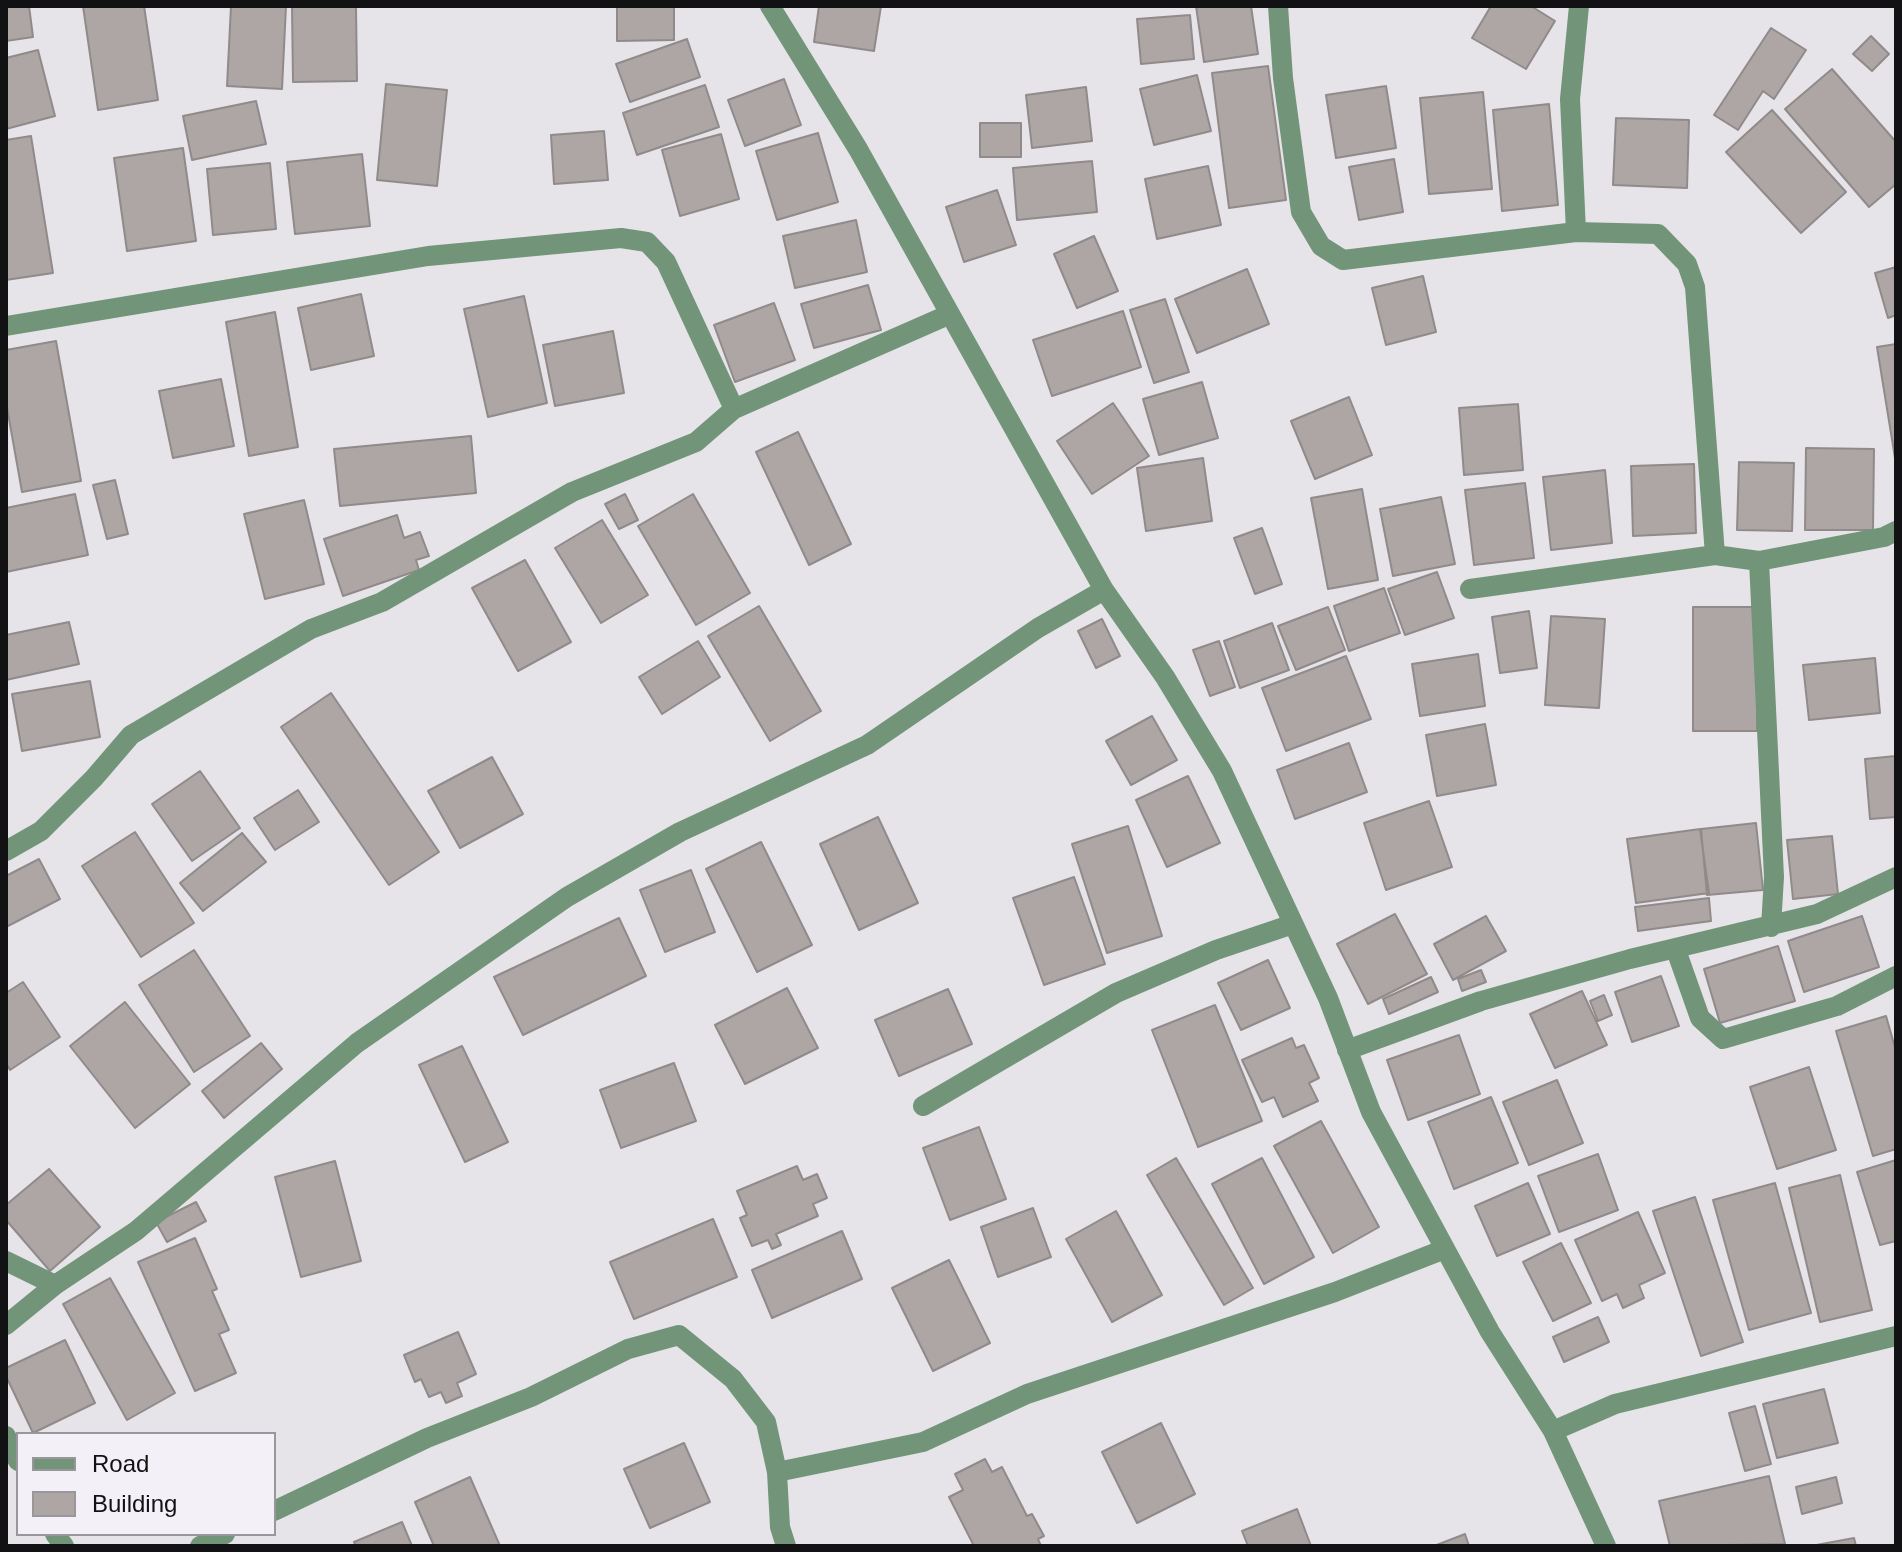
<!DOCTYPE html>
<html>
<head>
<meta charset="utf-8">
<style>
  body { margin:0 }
  #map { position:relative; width:1902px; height:1552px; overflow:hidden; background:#e6e4e9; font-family:Helvetica,sans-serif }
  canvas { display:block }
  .frame { position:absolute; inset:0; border:8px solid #121113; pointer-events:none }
  .legend { position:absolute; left:16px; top:1432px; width:260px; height:104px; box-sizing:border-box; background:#f3f1f7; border:2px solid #99979c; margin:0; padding:10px 14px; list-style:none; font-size:24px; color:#121113 }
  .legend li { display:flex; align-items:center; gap:16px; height:40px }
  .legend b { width:40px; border:2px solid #99979c }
</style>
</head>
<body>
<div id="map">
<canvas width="1902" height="1552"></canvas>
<div class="frame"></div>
<ul class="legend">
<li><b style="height:10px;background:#729479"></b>Road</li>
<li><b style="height:22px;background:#ada6a5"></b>Building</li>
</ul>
</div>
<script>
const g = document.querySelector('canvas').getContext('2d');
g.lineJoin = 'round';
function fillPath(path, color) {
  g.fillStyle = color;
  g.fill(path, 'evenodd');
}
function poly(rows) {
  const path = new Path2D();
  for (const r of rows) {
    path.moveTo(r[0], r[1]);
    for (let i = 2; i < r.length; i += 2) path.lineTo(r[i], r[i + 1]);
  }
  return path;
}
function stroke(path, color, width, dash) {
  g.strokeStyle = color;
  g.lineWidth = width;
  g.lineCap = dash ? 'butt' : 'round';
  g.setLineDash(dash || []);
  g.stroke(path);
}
const building = poly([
  [6,6,29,6,33,37,6,41,6,6],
  [83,6,144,6,158,100,98,110,83,6],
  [231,6,286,6,282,89,227,86,231,6],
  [292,6,356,6,357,81,293,82,292,6],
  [617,6,674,6,674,40,617,41,617,6],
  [819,6,881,6,874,51,814,42,819,6],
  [1196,6,1251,6,1258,54,1204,62,1196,6],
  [1491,6,1531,6,1555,21,1526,69,1472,38,1491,6],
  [1190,15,1194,59,1141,64,1137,19,1190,15],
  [1771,28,1806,50,1774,99,1763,91,1738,130,1714,115,1771,28],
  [1871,36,1889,54,1872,71,1853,54,1871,36],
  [687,39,700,77,630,102,616,64,687,39],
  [38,50,55,116,6,129,6,58,38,50],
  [1268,66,1286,200,1229,208,1212,73,1268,66],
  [1832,69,1896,142,1896,184,1869,207,1785,109,1832,69],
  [1197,75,1211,131,1154,145,1140,89,1197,75],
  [784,79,801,125,745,146,728,100,784,79],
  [386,84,447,90,437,186,377,180,386,84],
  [705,85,719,127,637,155,623,113,705,85],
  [1386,86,1396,148,1336,158,1326,95,1386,86],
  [1086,87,1092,141,1032,148,1026,95,1086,87],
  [1483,92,1492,189,1429,194,1420,98,1483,92],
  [256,101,266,144,192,160,183,116,256,101],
  [1549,104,1558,205,1502,211,1493,110,1549,104],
  [1772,110,1846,192,1801,233,1726,152,1772,110],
  [1616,118,1689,120,1687,188,1613,185,1616,118],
  [980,123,1021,123,1021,157,980,157,980,123],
  [604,131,608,180,554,184,551,135,604,131],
  [818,133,838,202,777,220,756,151,818,133],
  [721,134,739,199,680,216,662,150,721,134],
  [31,136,53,273,6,280,6,140,31,136],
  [183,148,196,241,127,251,114,158,183,148],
  [362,154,370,226,295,234,287,162,362,154],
  [1394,159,1403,212,1359,220,1349,167,1394,159],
  [1092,161,1097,212,1017,220,1013,168,1092,161],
  [270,163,276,229,213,235,207,169,270,163],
  [1208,166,1221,225,1157,239,1145,179,1208,166],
  [997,190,1016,245,964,262,946,207,997,190],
  [856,220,867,272,795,288,783,236,856,220],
  [1094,236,1118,291,1077,308,1054,254,1094,236],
  [1896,267,1896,315,1888,318,1875,273,1896,267],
  [1247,269,1269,324,1197,353,1175,299,1247,269],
  [1423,276,1436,332,1386,345,1372,288,1423,276],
  [868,285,881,330,814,348,801,304,868,285],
  [361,294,374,356,311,370,298,308,361,294],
  [524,296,547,403,488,417,464,309,524,296],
  [1165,299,1189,372,1154,383,1130,310,1165,299],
  [774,303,795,360,735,382,714,325,774,303],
  [1123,311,1141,367,1052,396,1033,340,1123,311],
  [275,312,298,447,249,456,226,322,275,312],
  [613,331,624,393,555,406,543,345,613,331],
  [56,341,81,481,22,492,6,402,6,350,56,341],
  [1896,344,1896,457,1895,458,1877,347,1896,344],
  [221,379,234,446,173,458,159,391,221,379],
  [1202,382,1218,438,1159,455,1143,399,1202,382],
  [1349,397,1372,455,1315,479,1291,421,1349,397],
  [1113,403,1149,456,1092,494,1057,441,1113,403],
  [1518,404,1523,470,1464,475,1459,408,1518,404],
  [798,432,851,544,809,565,756,452,798,432],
  [471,436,476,493,340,506,334,449,471,436],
  [1806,448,1874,449,1873,530,1805,530,1806,448],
  [1203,458,1212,521,1146,531,1137,468,1203,458],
  [1739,462,1794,463,1792,531,1737,530,1739,462],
  [1694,464,1696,533,1633,536,1631,466,1694,464],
  [1605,470,1612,543,1551,550,1543,477,1605,470],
  [115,480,128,534,107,539,93,485,115,480],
  [1525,483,1534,558,1474,565,1465,490,1525,483],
  [1362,489,1378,580,1328,589,1311,498,1362,489],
  [75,494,88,555,6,572,6,508,75,494],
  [625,494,638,520,619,529,605,504,625,494],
  [693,494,750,593,696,625,638,526,693,494],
  [1441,497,1455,564,1393,576,1380,509,1441,497],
  [304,500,324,584,265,599,244,514,304,500],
  [397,515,404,538,420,532,429,556,416,560,419,570,343,596,324,539,397,515],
  [602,520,648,595,601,623,555,548,602,520],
  [1262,528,1282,584,1255,594,1234,538,1262,528],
  [525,560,571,642,518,671,472,588,525,560],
  [1437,572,1454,618,1405,635,1388,589,1437,572],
  [1384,588,1400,633,1349,651,1334,606,1384,588],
  [759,606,821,711,770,741,708,636,759,606],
  [1328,607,1345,650,1296,670,1278,626,1328,607],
  [1693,607,1757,607,1757,731,1693,731,1693,607],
  [1529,611,1537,668,1500,673,1492,617,1529,611],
  [1551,616,1605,619,1599,708,1545,705,1551,616],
  [1102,619,1120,656,1096,668,1078,631,1102,619],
  [69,622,79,664,6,680,6,635,69,622],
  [1272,623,1289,670,1240,688,1224,641,1272,623],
  [698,641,720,677,662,714,639,677,698,641],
  [1219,641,1235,687,1210,696,1193,650,1219,641],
  [1478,654,1485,706,1420,716,1412,664,1478,654],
  [1346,656,1371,719,1286,751,1262,688,1346,656],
  [1875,658,1880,713,1809,720,1803,665,1875,658],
  [90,681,100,737,22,751,12,694,90,681],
  [331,693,439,852,389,885,281,727,331,693],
  [1152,716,1177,760,1131,785,1106,741,1152,716],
  [1485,724,1496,785,1437,796,1426,735,1485,724],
  [1349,743,1367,792,1295,819,1277,770,1349,743],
  [1896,756,1896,817,1870,819,1865,759,1896,756],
  [492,757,523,814,460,848,428,791,492,757],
  [200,771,240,828,192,861,152,804,200,771],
  [1188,776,1220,843,1167,867,1136,800,1188,776],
  [298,790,319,822,275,850,254,818,298,790],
  [1429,801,1452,867,1386,890,1364,823,1429,801],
  [878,817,918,903,859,930,820,844,878,817],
  [1756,823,1763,890,1707,895,1701,829,1756,823],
  [1128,826,1162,936,1107,953,1072,844,1128,826],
  [1700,829,1709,893,1636,903,1627,839,1700,829],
  [135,832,194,923,141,957,82,866,135,832],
  [242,833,266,862,203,911,180,883,242,833],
  [1832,836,1838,894,1793,899,1787,840,1832,836],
  [761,842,812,945,757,972,706,869,761,842],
  [39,859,60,899,6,927,6,876,39,859],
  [691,870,715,932,665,952,640,890,691,870],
  [1074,877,1105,964,1044,985,1013,898,1074,877],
  [1709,898,1711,921,1638,931,1635,907,1709,898],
  [1395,914,1427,974,1368,1004,1337,944,1395,914],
  [1486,916,1506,951,1453,980,1434,944,1486,916],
  [1862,916,1879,967,1804,992,1788,941,1862,916],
  [619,918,646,976,523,1035,494,977,619,918],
  [1778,946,1795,1001,1720,1023,1704,969,1778,946],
  [194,950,250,1036,194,1072,139,985,194,950],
  [1268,960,1290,1008,1241,1030,1218,983,1268,960],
  [1481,970,1486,982,1462,991,1458,979,1481,970],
  [1661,976,1679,1026,1632,1042,1615,992,1661,976],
  [1431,977,1438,992,1389,1014,1383,999,1431,977],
  [23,982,60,1037,10,1070,6,1063,6,993,23,982],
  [787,988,818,1048,745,1084,715,1025,787,988],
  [948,989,972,1044,899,1076,875,1020,948,989],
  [1582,991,1607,1045,1555,1068,1530,1014,1582,991],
  [1604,995,1612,1015,1598,1021,1590,1001,1604,995],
  [125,1002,190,1084,135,1128,70,1046,125,1002],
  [1215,1005,1262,1121,1198,1147,1152,1030,1215,1005],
  [1886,1016,1896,1051,1896,1149,1873,1156,1836,1031,1886,1016],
  [1459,1035,1480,1094,1408,1120,1387,1060,1459,1035],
  [1292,1038,1296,1048,1304,1045,1319,1078,1309,1083,1318,1101,1283,1117,1274,1097,1262,1102,1242,1060,1292,1038],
  [261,1043,282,1069,224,1118,202,1091,261,1043],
  [462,1046,508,1142,465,1162,419,1065,462,1046],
  [674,1063,696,1121,621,1148,600,1090,674,1063],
  [1809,1067,1836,1150,1777,1169,1750,1087,1809,1067],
  [1557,1080,1583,1143,1529,1165,1503,1102,1557,1080],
  [1491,1097,1518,1163,1454,1189,1428,1122,1491,1097],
  [1321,1121,1379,1227,1333,1253,1274,1146,1321,1121],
  [979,1127,1006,1199,950,1220,923,1148,979,1127],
  [1598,1154,1618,1210,1559,1232,1538,1176,1598,1154],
  [1176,1158,1253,1288,1224,1305,1147,1175,1176,1158],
  [1262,1158,1314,1257,1264,1284,1212,1184,1262,1158],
  [1896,1160,1896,1241,1880,1245,1857,1172,1896,1160],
  [335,1161,361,1261,301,1277,275,1177,335,1161],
  [797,1166,803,1180,817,1174,827,1198,813,1204,818,1216,776,1234,781,1245,772,1249,768,1240,752,1246,740,1218,747,1215,737,1191,797,1166],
  [49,1169,100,1227,50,1271,6,1220,6,1205,49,1169],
  [1840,1175,1872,1310,1820,1322,1789,1188,1840,1175],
  [1528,1183,1550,1234,1497,1256,1475,1206,1528,1183],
  [1775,1183,1811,1313,1749,1330,1713,1200,1775,1183],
  [1695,1197,1743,1342,1701,1356,1653,1211,1695,1197],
  [196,1202,206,1221,167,1242,156,1222,196,1202],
  [1033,1208,1051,1257,998,1277,981,1227,1033,1208],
  [1116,1211,1162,1295,1112,1322,1066,1239,1116,1211],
  [1638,1212,1665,1273,1639,1285,1644,1298,1623,1308,1617,1294,1602,1301,1575,1240,1638,1212],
  [713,1219,737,1277,634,1319,610,1262,713,1219],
  [842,1231,862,1279,772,1318,752,1270,842,1231],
  [195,1238,217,1289,212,1291,229,1330,219,1334,236,1373,195,1391,138,1262,195,1238],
  [1561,1243,1591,1303,1553,1321,1523,1262,1561,1243],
  [949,1260,990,1343,933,1371,892,1288,949,1260],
  [110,1278,175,1393,127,1420,63,1304,110,1278],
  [1598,1317,1609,1342,1564,1362,1553,1337,1598,1317],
  [458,1332,476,1374,457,1383,462,1396,446,1403,441,1392,429,1397,421,1379,415,1382,404,1355,458,1332],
  [65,1340,95,1403,33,1433,6,1376,6,1368,65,1340],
  [1824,1389,1838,1443,1777,1458,1763,1404,1824,1389],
  [1755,1406,1771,1464,1745,1471,1729,1413,1755,1406],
  [1161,1423,1195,1494,1137,1523,1102,1452,1161,1423],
  [684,1443,710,1502,650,1528,624,1469,684,1443],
  [985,1459,992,1472,1002,1467,1027,1516,1032,1514,1044,1536,1038,1539,1041,1546,974,1546,949,1497,963,1490,955,1474,985,1459],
  [1769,1476,1785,1544,1670,1546,1659,1501,1769,1476],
  [470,1477,500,1546,434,1546,415,1502,470,1477],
  [1836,1477,1842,1503,1802,1514,1796,1487,1836,1477],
  [1297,1509,1311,1546,1248,1546,1242,1531,1297,1509],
  [402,1522,412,1546,356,1546,354,1542,402,1522],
  [1465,1534,1469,1546,1434,1546,1465,1534],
  [1854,1538,1856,1546,1811,1546,1854,1538]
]);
fillPath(building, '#ada6a5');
stroke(building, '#918a8a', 2);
stroke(poly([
  [770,6,858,149,1104,590,1165,677,1222,771,1328,998,1371,1112,1490,1332,1553,1431,1606,1546],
  [1278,6,1283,78,1301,212,1321,246,1343,260,1576,232,1658,234,1687,264,1695,287,1715,555,1759,561,1884,537,1896,531],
  [1576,232,1570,99,1579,6],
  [6,326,428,256,621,238,647,242,666,262,734,409,948,315],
  [1759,561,1774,877,1771,927],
  [1470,589,1715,555],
  [6,851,41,831,94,778,131,735,311,629,382,602,572,492,696,442,734,409],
  [1676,950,1700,1018,1723,1039,1837,1006,1896,976],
  [1347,1050,1481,1001,1630,959,1817,914,1896,877],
  [923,1106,1116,993,1216,950,1293,924],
  [6,1261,55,1285],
  [6,1325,55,1285,136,1231,357,1043,567,897,680,832,867,745,1038,628,1104,590],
  [1553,1431,1615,1404,1896,1336],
  [6,1436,18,1461],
  [274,1511,427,1438,531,1397,628,1349,679,1335,733,1379,766,1422,777,1472],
  [55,1534,64,1546],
  [200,1546,225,1534],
  [786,1546,780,1527,777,1472,923,1442,1027,1394,1335,1292,1445,1249]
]), '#729479', 20);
</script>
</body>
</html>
